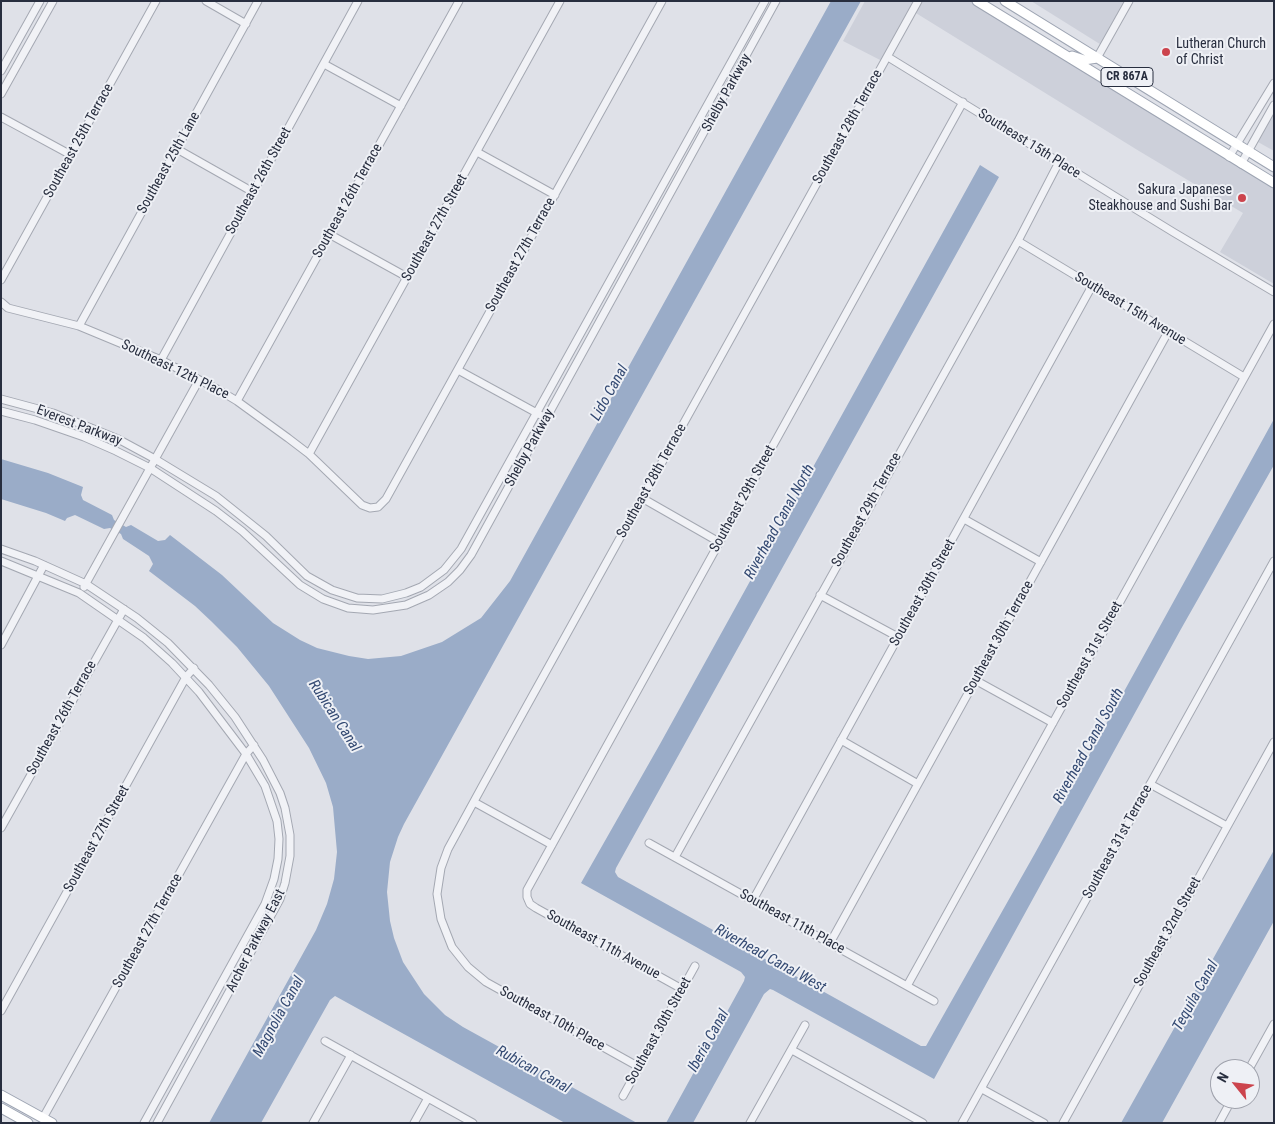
<!DOCTYPE html>
<html>
<head>
<meta charset="utf-8">
<style>
  body { margin:0 }
  #map { position:relative; width:1275px; height:1124px; overflow:hidden; background:#dfe1e8; font-family:"Roboto Condensed",sans-serif }
  canvas { display:block }
  .frame { position:absolute; inset:0; border:2px solid #282e3f; pointer-events:none }
  .north { position:absolute; left:1210px; top:1059px; width:50px; height:50px; box-sizing:border-box; background:#eef0f5; border:1px solid #9fa2ac; border-radius:50%; rotate:299deg; font-size:14px; font-weight:700; line-height:20px; text-align:center; color:#282e3f }
  .north::after { content:''; display:block; margin:auto; width:18px; height:22px; background:#cc444d; clip-path:polygon(50% 0,100% 100%,50% 72%,0 100%) }
</style>
</head>
<body>
<div id="map">
<canvas width="1275" height="1124"></canvas>
<div class="frame"></div>
<div class="north">N</div>
</div>
<script>
const g = document.querySelector('canvas').getContext('2d');
g.lineJoin = 'round';
function fillPath(path, color) {
  g.fillStyle = color;
  g.fill(path, 'evenodd');
}
function poly(rows) {
  const path = new Path2D();
  for (const r of rows) {
    path.moveTo(r[0], r[1]);
    for (let i = 2; i < r.length; i += 2) path.lineTo(r[i], r[i + 1]);
  }
  return path;
}
function stroke(path, color, width, dash) {
  g.strokeStyle = color;
  g.lineWidth = width;
  g.lineCap = dash ? 'butt' : 'round';
  g.setLineDash(dash || []);
  g.stroke(path);
}
function write(font, color, halo, rows, align = 'center') {
  g.font = font + ' "Roboto Condensed",sans-serif';
  g.lineWidth = 4;
  g.setLineDash([]);
  g.textBaseline = 'middle';
  g.strokeStyle = halo;
  g.fillStyle = color;
  for (const [text, x, y, turn = 0] of rows) {
    g.save();
    g.translate(x, y);
    g.rotate((+turn || 0) * Math.PI / 180);
    g.textAlign = isNaN(turn) ? turn : align;
    if (halo) g.strokeText(text, 0, 0);
    g.fillText(text, 0, 0);
    g.restore();
  }
}
fillPath(poly([
  [865,1,971,1,1116,92,1274,188,1274,284,1220,252,1243,213,1139,151,911,10,886,63,843,41],
  [1031,1,1130,1,1103,46],
  [1274,113,1274,151,1258,142]
]), '#cdd0da');
fillPath(poly([
  [831,1,861,1,404,824,398,837,390,862,387,892,390,921,394,938,403,962,424,994,445,1015,463,1027,637,1123,565,1123,335,996,330,1000,261,1123,209,1123,316,930,327,904,334,879,337,852,333,807,326,783,309,748,269,686,237,647,212,622,195,606,149,571,153,564,149,556,123,539,121,534,110,528,104,529,75,515,67,518,65,521,46,513,1,499,1,459,48,473,83,487,81,495,83,500,112,515,114,520,126,527,131,525,158,541,165,540,170,535,222,575,273,623,300,640,317,648,349,656,368,659,401,656,442,642,481,618,510,581],
  [980,165,999,177,616,868,615,872,618,877,921,1046,926,1046,1034,855,1274,419,1274,465,1181,629,934,1079,773,990,770,989,764,994,693,1123,666,1123,744,981,745,977,741,972,581,883,660,744],
  [1274,850,1274,921,1162,1123,1121,1123]
]), '#9aacc8');
const minor = poly([
  [206,1,246,24],
  [888,57,1173,232,1274,292],
  [1097,58,1129,1],
  [324,64,401,106],
  [1,71,40,1],
  [1,94,53,1],
  [1,117,71,155],
  [177,149,253,192],
  [477,152,555,195],
  [1229,157,1274,83],
  [1241,164,1274,105],
  [329,234,407,277],
  [1018,241,1244,377],
  [1,280,156,1],
  [1,302,8,308,79,326,161,360,217,389,237,401,288,438,309,454,362,505,370,508,378,507,386,499,662,1],
  [79,326,258,1],
  [161,360,358,1],
  [458,370,546,418],
  [1,399,53,413,91,428,118,439,155,459,216,496,266,536,307,576,332,590,357,598,382,599,406,593,421,587,444,570,461,549,765,1],
  [237,401,459,1],
  [1,411,35,420,84,437,116,451,150,468,216,511,242,531,300,585,323,599,348,608,373,610,406,605,429,595,448,582,460,570,471,555,776,1],
  [309,454,560,1],
  [642,498,719,542],
  [964,519,1041,562],
  [1,549,35,561,86,584,137,618,168,643,209,685,235,717,263,760,280,793,285,808,290,835,290,856,285,883,280,899,157,1123],
  [1,561,79,593,144,638,172,663,199,692,246,754,265,786,277,821,279,839,278,859,274,879,265,904,144,1123],
  [84,587,199,380],
  [820,595,898,637],
  [1,645,44,565],
  [975,680,1053,723],
  [841,740,918,784],
  [1150,784,1227,826],
  [474,802,552,845],
  [1,828,124,609],
  [649,843,934,1001],
  [675,857,1018,241,1059,162],
  [753,900,1092,286],
  [830,943,1168,332],
  [907,986,1274,324],
  [682,989,536,908,530,904,527,897,527,890,963,102],
  [1,1011,186,677,194,668],
  [325,1041,473,1123],
  [792,1050,923,1123],
  [639,1067,486,982,468,967,452,947,441,919,437,894,441,868,448,849,484,783,918,1],
  [1249,1069,1274,1024],
  [982,1089,1044,1123],
  [623,1096,695,966],
  [43,1118,246,754,254,745],
  [313,1123,351,1055],
  [414,1123,428,1098],
  [750,1123,805,1025],
  [962,1123,1274,561],
  [1063,1123,1274,742],
  [1219,1123,1232,1099]
]);
const major = poly([
  [977,1,1274,183],
  [1005,1,1274,167],
  [1072,56,1084,60,1097,58],
  [1,1095,52,1123],
  [1,1108,28,1123]
]);
stroke(minor, '#a4a8b2', 9);
stroke(major, '#9ea5b3', 11);
stroke(minor, '#f1f2f6', 7);
stroke(major, '#fff', 9);
for (const [x, y, r, color] of [
  [1166,52,5,"#cc444d"],
  [1242,198,5,"#cc444d"]
]) {
  const dot = new Path2D();
  dot.arc(x, y, r, 0, 2 * Math.PI);
  g.fillStyle = color;
  g.fill(dot);
  stroke(dot, '#eef0f5', 2);
}
for (const [x, y, w] of [
  [1127,77,52]
]) {
  const box = new Path2D();
  box.roundRect(x - w / 2, y - 9.5, w, 19, 4);
  g.fillStyle = '#eef0f5';
  g.fill(box);
  stroke(box, '#282e3f', 1);
}
write('bold 12px', '#282e3f', null, [
  ["CR 867A",1127,77]
]);
write('14px', '#282e3f', '#eef0f5', [
  ["Lutheran Church",1176,44],
  ["of Christ",1176,60],
  ["Sakura Japanese",1232,190,"right"],
  ["Steakhouse and Sushi Bar",1232,206,"right"]
], 'left');
write('14px', '#282e3f', '#eef0f5', [
  ["Shelby Parkway",727,93,-61],
  ["Southeast 28th Terrace",848,127,-61],
  ["Southeast 25th Terrace",79,141,-61],
  ["Southeast 15th Place",1029,144,32],
  ["Southeast 25th Lane",169,163,-61],
  ["Southeast 26th Street",259,181,-61],
  ["Southeast 26th Terrace",348,201,-61],
  ["Southeast 27th Street",435,228,-61],
  ["Southeast 27th Terrace",521,255,-61],
  ["Southeast 15th Avenue",1130,309,31],
  ["Southeast 12th Place",175,370,26],
  ["Everest Parkway",79,426,21],
  ["Shelby Parkway",530,448,-61],
  ["Southeast 28th Terrace",652,481,-61],
  ["Southeast 29th Street",743,499,-61],
  ["Southeast 29th Terrace",867,510,-61],
  ["Southeast 30th Street",923,593,-61],
  ["Southeast 30th Terrace",999,638,-61],
  ["Southeast 31st Street",1090,655,-61],
  ["Southeast 26th Terrace",62,718,-61],
  ["Southeast 27th Street",97,839,-61],
  ["Southeast 31st Terrace",1118,842,-61],
  ["Southeast 11th Place",792,922,29],
  ["Southeast 27th Terrace",148,931,-61],
  ["Southeast 32nd Street",1168,932,-61],
  ["Archer Parkway East",256,941,-63],
  ["Southeast 11th Avenue",603,945,29],
  ["Southeast 10th Place",552,1019,29],
  ["Southeast 30th Street",659,1031,-61]
]);
write('italic 15px', '#334972', '#eef0f5', [
  ["Lido Canal",610,393,-61],
  ["Riverhead Canal North",780,522,-61],
  ["Rubican Canal",334,716,57],
  ["Riverhead Canal South",1089,746,-61],
  ["Riverhead Canal West",770,959,29],
  ["Tequila Canal",1196,996,-61],
  ["Magnolia Canal",279,1017,-61],
  ["Iberia Canal",709,1041,-61],
  ["Rubican Canal",533,1070,29]
]);
</script>
</body>
</html>
